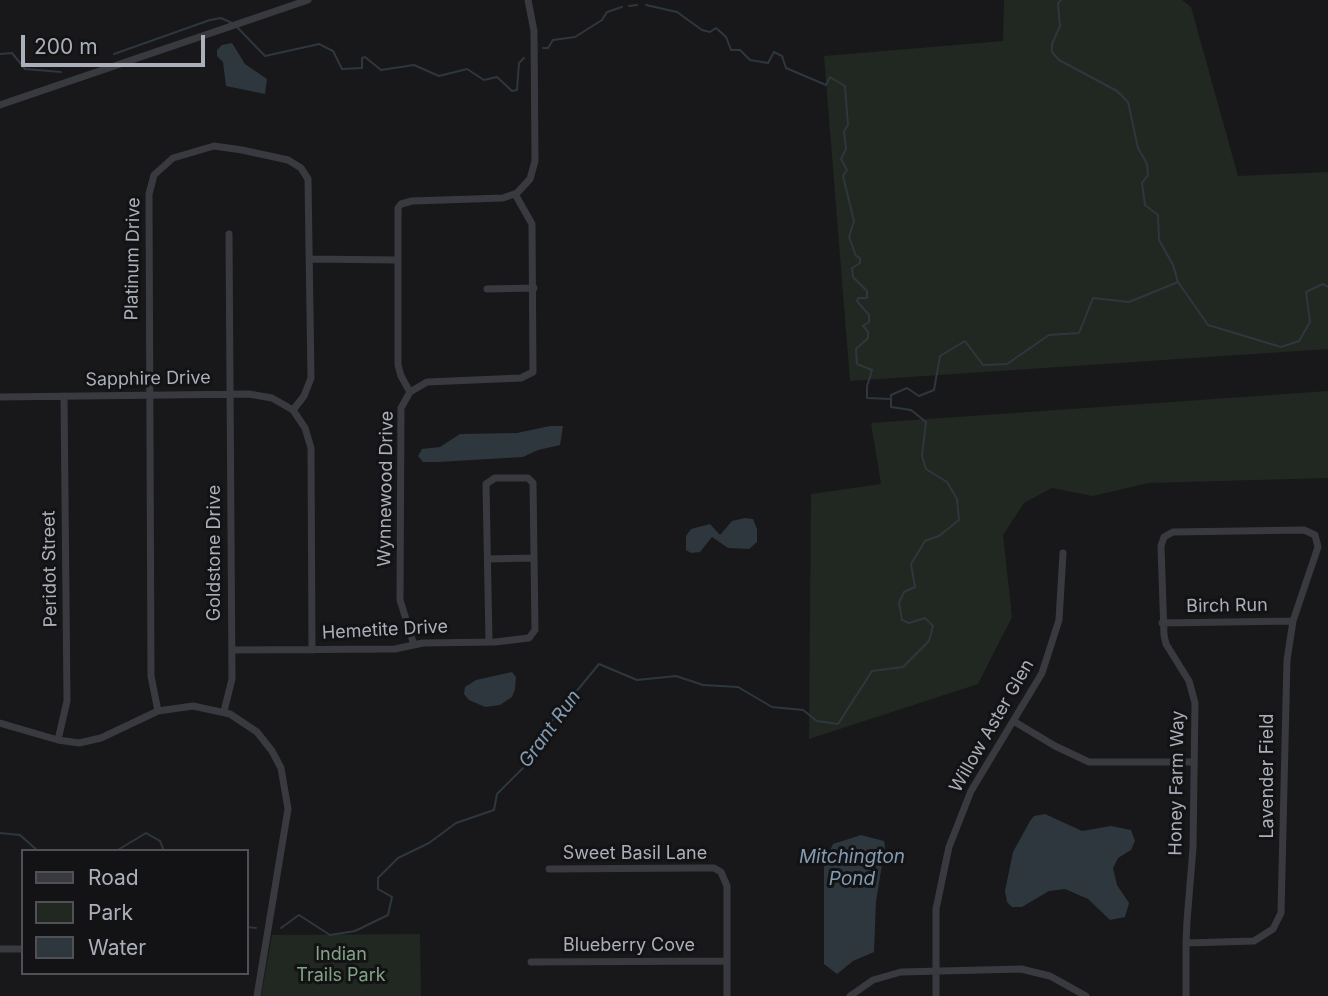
<!DOCTYPE html>
<html>
<head>
<meta charset="utf-8">
<style>
  body { margin:0 }
  #map { position:relative; width:1328px; height:996px; overflow:hidden; background:#18181a; font-family:Inter,sans-serif }
  canvas { display:block }
  .legend { position:absolute; left:21px; top:849px; width:228px; height:126px; box-sizing:border-box; background:#131315; border:2px solid #505157; margin:0; padding:9px 12px; list-style:none; font-size:21px; color:#abafb9 }
  .legend li { display:flex; align-items:center; gap:14px; height:35px }
  .legend b { width:35px; border:2px solid #505157 }
  .scale { position:absolute; left:21px; top:35px; width:184px; height:32px; box-sizing:border-box; border:4px solid #abafb9; border-top:0; padding-left:9px; font-size:21px; line-height:24px; white-space:nowrap; color:#abafb9; -webkit-text-stroke:5px #131315; paint-order:stroke }
</style>
</head>
<body>
<div id="map">
<canvas width="1328" height="996"></canvas>
<ul class="legend">
<li><b style="height:9px;background:#393a3f"></b>Road</li>
<li><b style="height:19px;background:#202821"></b>Park</li>
<li><b style="height:19px;background:#2e373e"></b>Water</li>
</ul>
<div class="scale">200 m</div>
</div>
<script>
const g = document.querySelector('canvas').getContext('2d');
g.lineJoin = 'round';
function fillPath(path, color) {
  g.fillStyle = color;
  g.fill(path, 'evenodd');
}
function poly(rows) {
  const path = new Path2D();
  for (const r of rows) {
    path.moveTo(r[0], r[1]);
    for (let i = 2; i < r.length; i += 2) path.lineTo(r[i], r[i + 1]);
  }
  return path;
}
function stroke(path, color, width, dash) {
  g.strokeStyle = color;
  g.lineWidth = width;
  g.lineCap = dash ? 'butt' : 'round';
  g.setLineDash(dash || []);
  g.stroke(path);
}
function write(font, color, halo, rows, align = 'center') {
  g.font = font + ' Inter,sans-serif';
  g.lineWidth = 6;
  g.setLineDash([]);
  g.textBaseline = 'middle';
  g.strokeStyle = halo;
  g.fillStyle = color;
  for (const [text, x, y, turn = 0] of rows) {
    g.save();
    g.translate(x, y);
    g.rotate((+turn || 0) * Math.PI / 180);
    g.textAlign = isNaN(turn) ? turn : align;
    if (halo) g.strokeText(text, 0, 0);
    g.fillText(text, 0, 0);
    g.restore();
  }
}
fillPath(poly([
  [1004,0,1182,0,1191,7,1238,176,1328,172,1328,349,850,381,824,56,1003,41],
  [1328,391,1328,478,1148,483,1093,496,1052,488,1024,503,1003,535,1012,617,978,684,809,739,811,494,881,484,871,423],
  [420,934,421,996,261,996,272,935]
]), '#202821');
fillPath(poly([
  [232,43,245,64,267,79,265,94,226,86,223,62,217,56,217,50,222,45],
  [550,426,563,426,560,445,538,450,523,457,438,462,423,462,418,456,422,449,440,447,460,434,517,433],
  [745,518,753,519,757,529,757,542,749,549,728,548,712,537,700,552,691,553,686,550,686,536,691,529,710,524,720,535,732,521],
  [512,672,516,677,515,689,512,697,500,705,485,707,469,700,464,694,465,687,476,680],
  [1045,814,1082,831,1111,826,1131,830,1135,841,1131,850,1118,858,1113,868,1117,885,1129,903,1125,917,1110,920,1088,899,1065,889,1049,891,1022,907,1012,907,1007,902,1005,891,1013,852,1030,821,1034,816],
  [861,835,884,841,885,846,876,901,874,952,853,961,837,974,824,964,824,863,833,844]
]), '#2e373e');
stroke(poly([
  [1061,0,1058,3,1060,26,1052,44,1052,52,1059,60,1117,91,1128,102,1138,148,1147,164,1148,175,1142,183,1145,205,1158,215,1159,240,1173,265,1178,282],
  [646,5,677,12,702,30,710,32,716,28,726,37,731,50,740,50,750,60,768,63,774,52,782,56,786,68,826,85,830,77,845,86,848,125,844,131,846,149,841,159,847,170,843,176,854,221,849,237,856,256,860,258,860,263,852,268,853,277,867,291,867,298,858,298,857,301,869,315,869,322,863,326,868,332,868,338,856,349,857,364,872,370,867,386,867,398,891,399],
  [629,6,637,5],
  [236,26,265,56,319,44,333,51,342,69,362,68,362,58,365,57,381,70,414,65,439,76,467,69,484,80,497,77,512,91,517,90,519,63,524,58],
  [543,48,548,48,553,40,575,37,602,20,607,12,622,7],
  [0,54,12,53,25,69,61,72],
  [114,54,210,20,221,18,232,23],
  [0,833,20,835,38,851],
  [116,851,146,833,160,841,164,851],
  [247,927,256,928],
  [281,928,299,915,330,935,355,931,388,915,392,897,378,889,378,878,398,858,429,843,456,823,494,810,497,794,530,761,547,727,599,664,637,680,676,676,703,685,738,687,772,707,803,710,817,721,838,724,872,671,903,667,929,641,933,626,925,618,909,623,902,620,899,603,904,592,915,587,911,564,925,541,939,536,959,520,957,499,947,482,926,469,922,456,926,422,911,410,891,407,891,395,907,388,919,396,934,390,940,356,965,341,983,365,1007,364,1049,335,1079,333,1093,298,1129,302,1178,282,1208,325,1281,347,1299,341,1310,322,1306,292,1323,284,1328,287]
]), '#2e373e', 2);
stroke(poly([
  [0,105,308,0],
  [311,259,397,260],
  [487,289,534,288],
  [410,392,401,376,398,365,398,208,401,204,412,201,503,198,517,193,530,179,535,161,534,31,528,0],
  [0,397,249,394,272,398,293,410,305,428,311,448,312,650],
  [488,559,534,558],
  [1162,623,1293,621],
  [414,645,400,600,401,408,410,392,427,382,521,378,533,372,532,224,515,194],
  [232,650,395,649,423,643,495,642,529,638,535,630,533,483,528,478,495,478,486,484,489,642],
  [158,711,151,676,149,194,154,175,173,158,214,146,242,150,288,160,301,168,308,179,311,378,304,396,293,410],
  [224,711,232,679,229,234],
  [1015,722,1055,746,1089,762,1194,762],
  [0,723,58,740,79,743,101,738,158,711,193,706,230,714,257,732,272,751,281,768,288,809,257,996],
  [58,740,67,701,64,396],
  [549,869,697,868,714,868,721,872,727,886,727,996],
  [0,949,23,949],
  [531,962,727,961],
  [850,996,873,980,901,972,1021,969,1050,976,1086,996],
  [936,996,936,909,949,847,971,791,1042,673,1059,620,1063,553],
  [1186,996,1186,943,1187,921,1193,848,1195,703,1189,681,1166,644,1164,635,1161,546,1164,537,1173,532,1304,530,1315,535,1318,547,1293,621,1287,660,1281,913,1273,929,1254,941,1186,943]
]), '#393a3f', 7);
write('18px', '#abafb9', '#131315', [
  ["Platinum Drive",133,259,-89],
  ["Sapphire Drive",148,379,-1],
  ["Wynnewood Drive",386,489,-89],
  ["Goldstone Drive",215,553,-90],
  ["Peridot Street",50,569,-91],
  ["Birch Run",1227,606,-1],
  ["Hemetite Drive",385,630,-3],
  ["Willow Aster Glen",992,726,-60],
  ["Lavender Field",1268,776,-90],
  ["Honey Farm Way",1177,783,-89],
  ["Sweet Basil Lane",635,854],
  ["Blueberry Cove",629,946]
]);
write('18px', '#82a384', '#131315', [
  ["Indian",341,955],
  ["Trails Park",341,976]
]);
write('italic 19px', '#839cb3', '#131315', [
  ["Grant Run",550,729,-54],
  ["Mitchington",852,857],
  ["Pond",852,879]
]);
</script>
</body>
</html>
